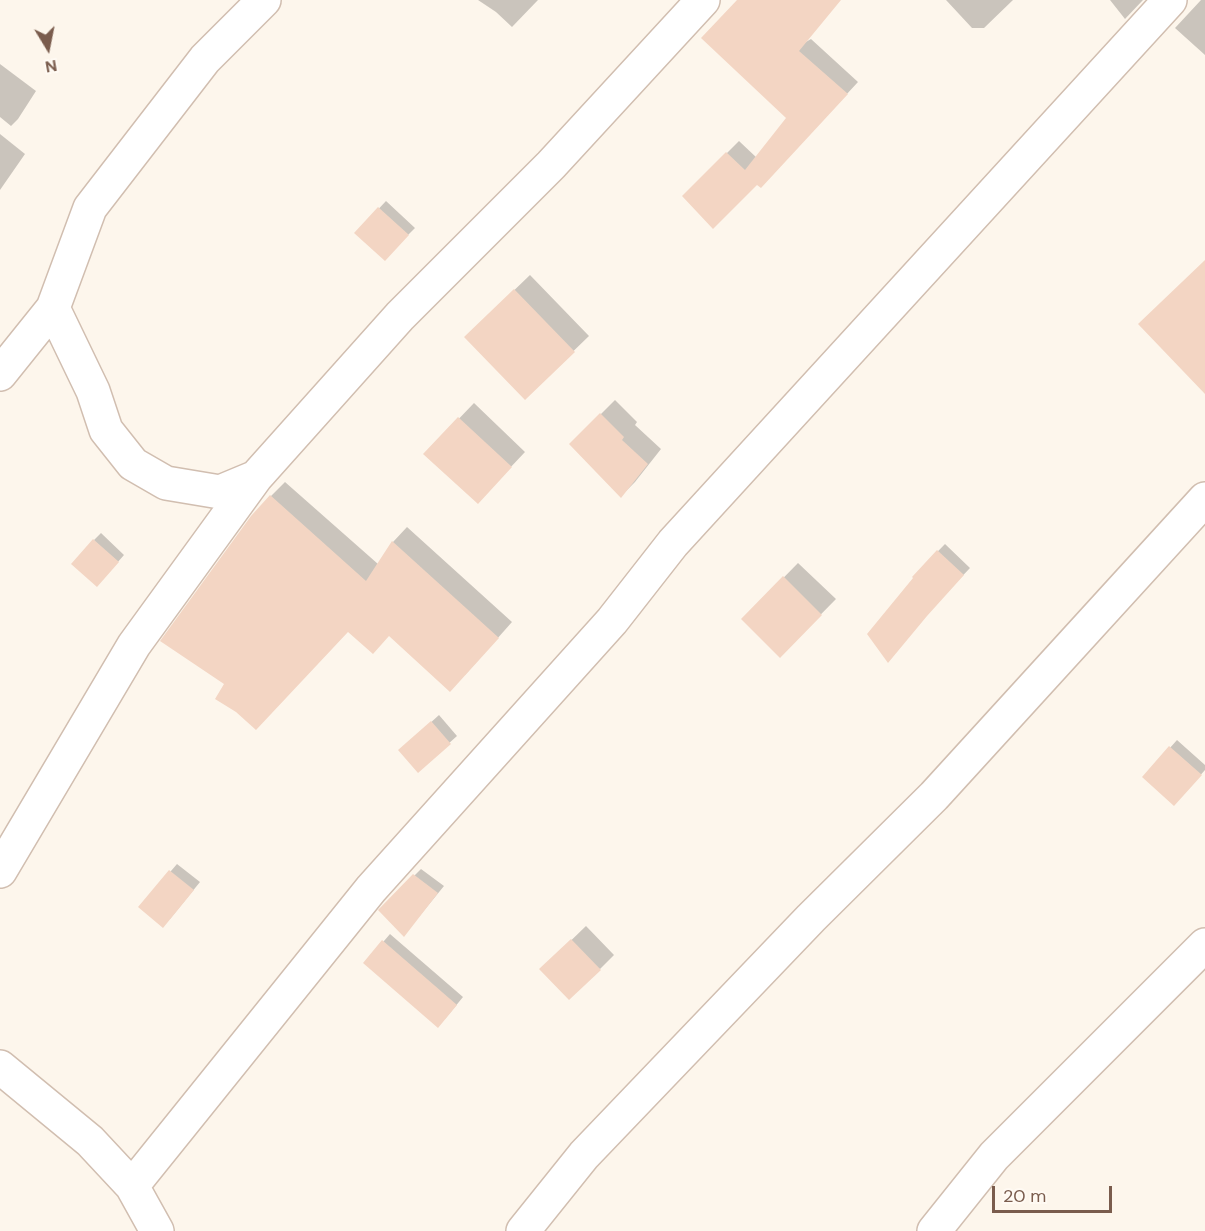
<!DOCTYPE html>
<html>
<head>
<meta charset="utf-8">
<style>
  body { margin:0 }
  #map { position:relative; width:1205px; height:1231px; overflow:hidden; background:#fdf6ec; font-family:"DM Sans",sans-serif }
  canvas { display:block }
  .north { position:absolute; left:18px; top:18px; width:60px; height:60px; -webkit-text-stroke:4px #fffaf3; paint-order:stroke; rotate:170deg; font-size:16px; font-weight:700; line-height:24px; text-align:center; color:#7a5c4d }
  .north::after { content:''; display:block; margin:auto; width:21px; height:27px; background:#7a5c4d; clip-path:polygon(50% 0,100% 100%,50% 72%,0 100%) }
  .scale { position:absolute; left:992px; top:1186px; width:120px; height:27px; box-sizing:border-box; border:3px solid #7a5c4d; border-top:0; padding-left:8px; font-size:18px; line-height:21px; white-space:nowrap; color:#7a5c4d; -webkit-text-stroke:4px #fffaf3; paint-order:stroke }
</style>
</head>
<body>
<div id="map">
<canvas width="1205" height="1231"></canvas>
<div class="north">N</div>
<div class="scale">20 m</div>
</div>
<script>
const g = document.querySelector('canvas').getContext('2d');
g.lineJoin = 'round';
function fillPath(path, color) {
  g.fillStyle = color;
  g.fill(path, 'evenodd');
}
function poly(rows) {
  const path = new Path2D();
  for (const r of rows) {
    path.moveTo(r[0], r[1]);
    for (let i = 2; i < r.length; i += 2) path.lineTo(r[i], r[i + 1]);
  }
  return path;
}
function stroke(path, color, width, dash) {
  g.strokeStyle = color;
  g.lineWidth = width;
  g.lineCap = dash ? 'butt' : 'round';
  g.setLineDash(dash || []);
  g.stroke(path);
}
fillPath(poly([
  [478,0,538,0,512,27,496,12],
  [946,0,1013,0,984,28,972,28],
  [1110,0,1143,0,1125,19],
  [1201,0,1205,0,1205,55,1175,28],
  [811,39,858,82,773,174,757,183,684,196,739,141,757,158,788,117,760,68],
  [0,64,36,91,18,119,11,126,0,117],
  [0,134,25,154,0,190],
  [386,201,415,228,384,259,356,233],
  [530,275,589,336,525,398,480,323],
  [615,400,637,422,635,425,661,449,635,482,621,496,571,444],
  [474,403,525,452,492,487,425,454],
  [285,482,378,564,393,542,407,527,512,622,465,675,390,635,349,630,226,684,271,496],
  [101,533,124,555,104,578,94,540],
  [945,544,970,568,933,607,914,576],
  [798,563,836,599,780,656,743,619],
  [439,715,457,736,418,771,407,744],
  [1177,740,1205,765,1205,770,1181,797,1144,777],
  [177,864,200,882,170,919,140,907],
  [421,869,444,886,404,935,380,910],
  [586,926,614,955,600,969,556,955],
  [390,934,463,997,445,1019,365,963]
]), '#0003');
fillPath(poly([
  [737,0,841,0,799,51,848,94,761,188,757,185,713,229,682,196,726,152,745,170,786,118,701,38],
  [378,207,409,235,385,261,354,233],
  [1205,260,1205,394,1138,324],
  [514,289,575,352,525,400,464,337],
  [600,413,624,437,622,440,648,464,621,498,569,444],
  [458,417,512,467,478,504,423,454],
  [270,495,366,581,392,541,499,638,450,692,389,636,373,654,348,632,256,730,236,712,215,699,224,684,160,641,251,516],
  [93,539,119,562,97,587,71,564],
  [937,550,964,575,927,616,888,663,867,634,913,578,912,577],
  [783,576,822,615,780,658,741,619],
  [431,721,451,744,418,773,398,750],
  [1169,746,1202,775,1174,806,1142,777],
  [169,870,194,890,163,928,138,907],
  [413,874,438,893,404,937,378,910],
  [571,939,601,970,569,1000,539,969],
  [382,940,457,1005,438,1028,363,963]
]), '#f3d5c3');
const minor = poly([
  [53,308,93,391,106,430,133,464,166,483,220,492,256,477],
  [0,374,53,308,90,208,205,59,264,0],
  [0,871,134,645,256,477,400,316,551,165,703,0],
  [0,1067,90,1141,132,1186,157,1231],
  [132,1186,371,889,612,621,673,543,1170,0],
  [523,1231,584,1155,811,918,934,796,1205,499],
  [934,1231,994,1156,1205,945]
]);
stroke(minor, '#d1beb0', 36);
stroke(minor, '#fff', 33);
</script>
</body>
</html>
